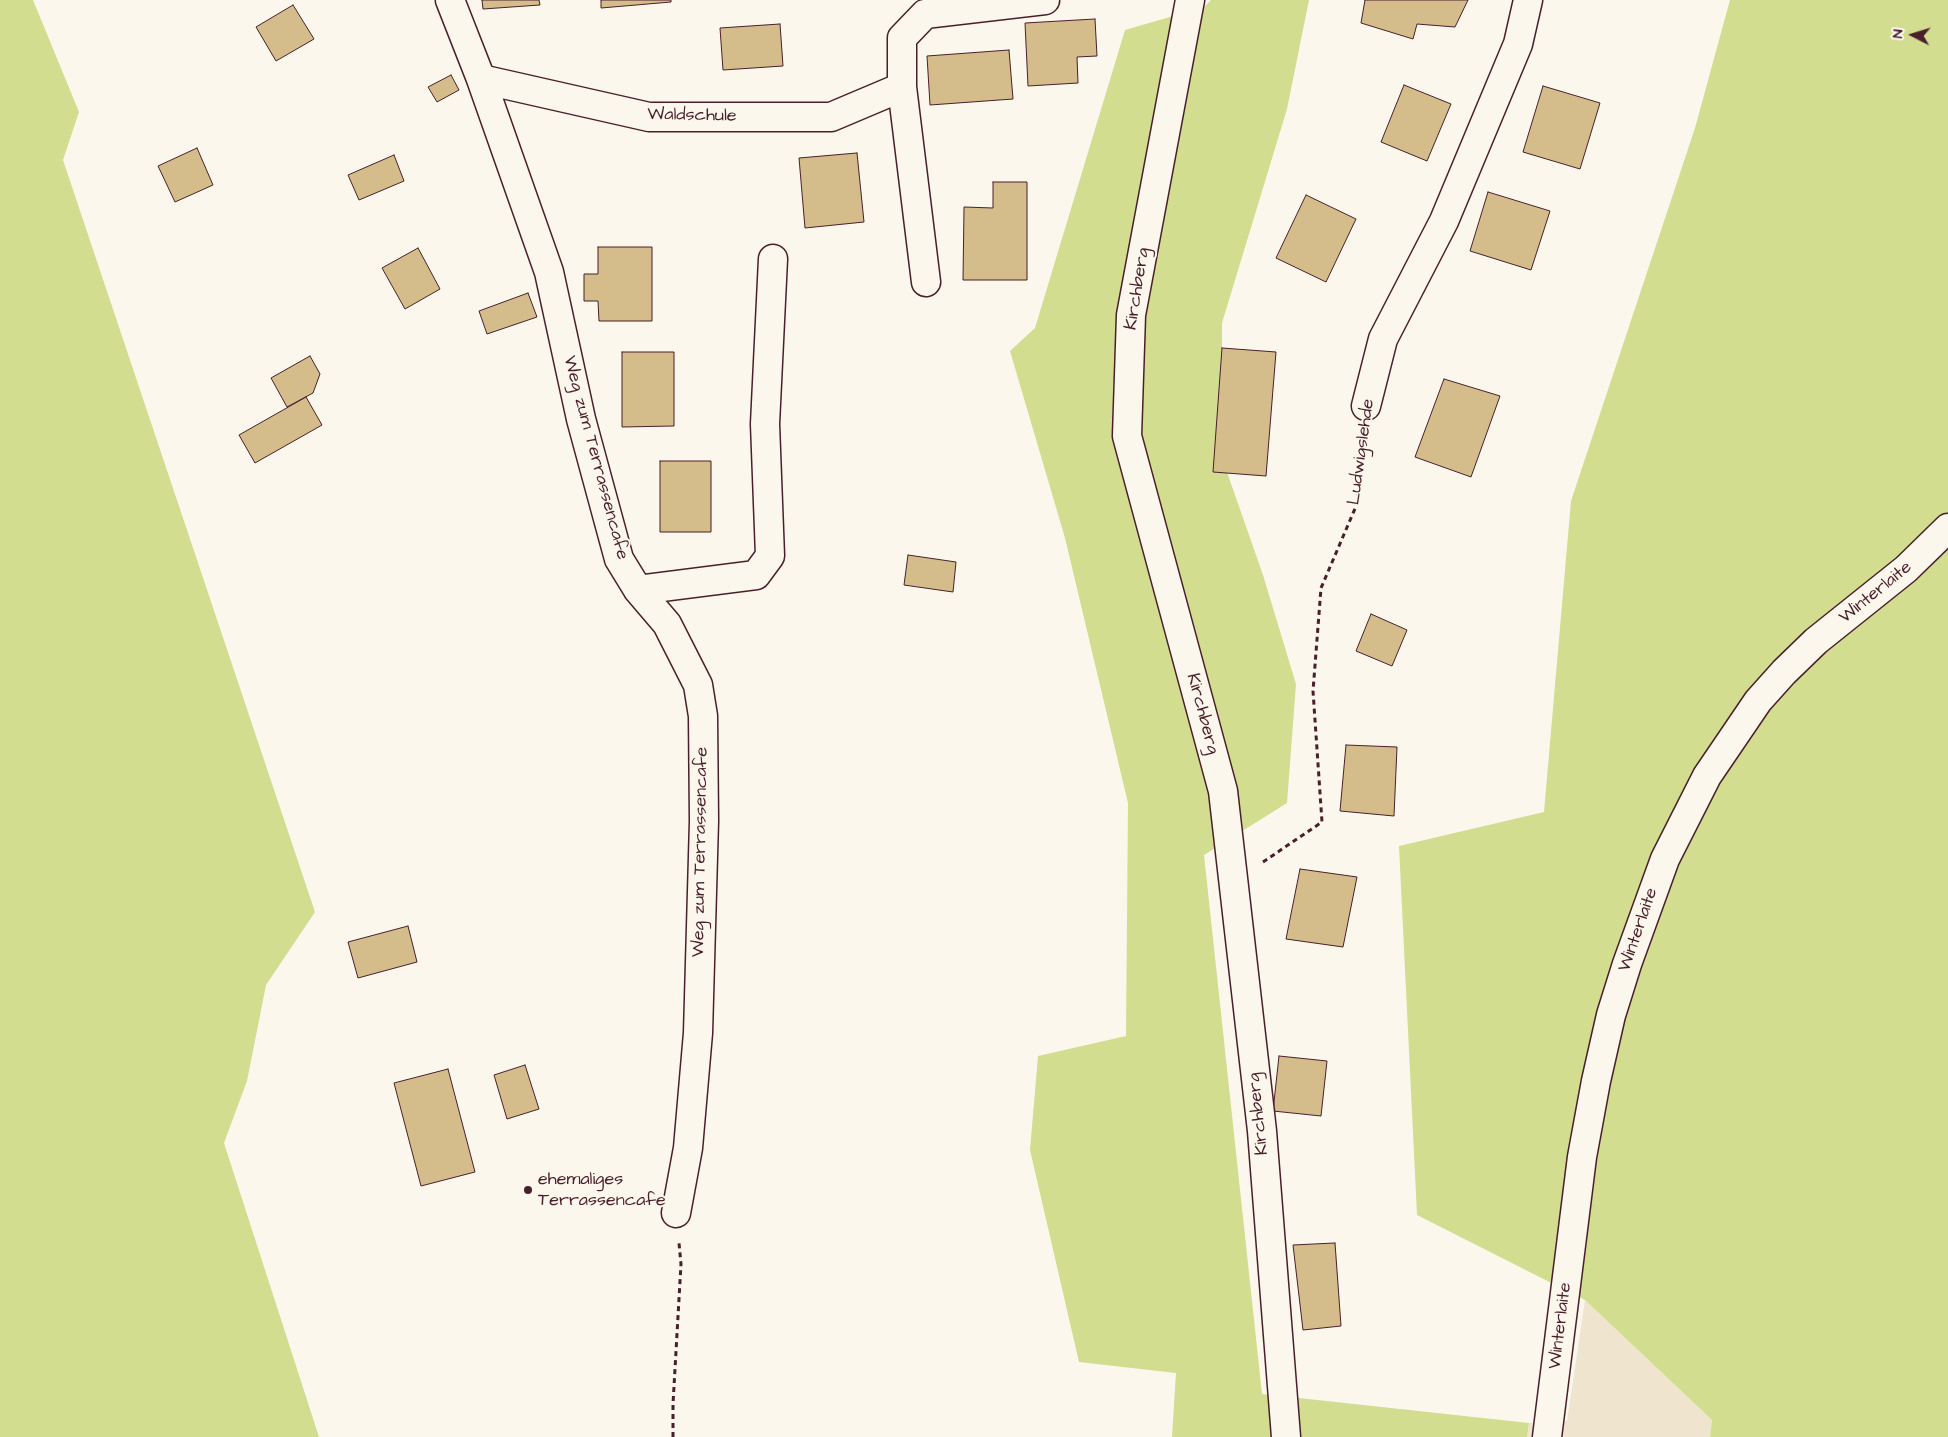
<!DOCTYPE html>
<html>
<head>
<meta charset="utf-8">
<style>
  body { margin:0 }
  #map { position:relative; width:1948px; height:1437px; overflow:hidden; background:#fbf7ec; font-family:"Architects Daughter",sans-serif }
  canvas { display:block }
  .north { position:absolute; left:1888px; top:10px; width:50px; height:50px; -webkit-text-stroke:4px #fbf7ec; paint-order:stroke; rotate:275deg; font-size:14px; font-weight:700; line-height:20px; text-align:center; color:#4a1f2b }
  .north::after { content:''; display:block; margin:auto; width:18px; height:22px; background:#4a1f2b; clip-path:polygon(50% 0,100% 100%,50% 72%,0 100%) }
</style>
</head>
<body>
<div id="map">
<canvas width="1948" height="1437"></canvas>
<div class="north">N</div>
</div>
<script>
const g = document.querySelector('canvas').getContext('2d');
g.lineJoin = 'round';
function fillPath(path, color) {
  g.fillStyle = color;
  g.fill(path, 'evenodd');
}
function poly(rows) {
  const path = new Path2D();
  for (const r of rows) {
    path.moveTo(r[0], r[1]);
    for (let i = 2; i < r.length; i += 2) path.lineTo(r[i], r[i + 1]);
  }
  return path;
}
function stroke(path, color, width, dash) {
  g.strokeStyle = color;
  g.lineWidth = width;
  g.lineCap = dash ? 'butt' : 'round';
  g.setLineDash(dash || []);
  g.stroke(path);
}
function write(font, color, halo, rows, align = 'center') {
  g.font = font + ' "Architects Daughter",sans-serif';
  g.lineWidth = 4;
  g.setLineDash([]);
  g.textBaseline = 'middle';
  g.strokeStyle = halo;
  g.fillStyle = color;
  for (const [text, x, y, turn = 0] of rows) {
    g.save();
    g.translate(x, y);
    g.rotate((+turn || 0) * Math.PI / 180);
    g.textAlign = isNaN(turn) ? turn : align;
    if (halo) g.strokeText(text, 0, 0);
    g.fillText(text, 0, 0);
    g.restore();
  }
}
fillPath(poly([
  [1585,1300,1712,1420,1710,1437,1527,1437,1529,1423,1567,1421]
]), '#efe5cf');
fillPath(poly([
  [0,0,33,0,79,112,63,160,315,912,266,985,247,1081,224,1143,319,1437,0,1437],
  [1211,0,1309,0,1287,109,1222,323,1222,458,1263,575,1296,684,1287,803,1204,855,1262,1394,1529,1423,1527,1437,1172,1437,1176,1373,1079,1362,1030,1150,1038,1056,1126,1036,1128,803,1065,538,1010,351,1035,328,1125,30,1204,7],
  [1730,0,1948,0,1948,1437,1710,1437,1712,1420,1585,1300,1417,1215,1399,846,1544,812,1571,501,1695,128]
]), '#d2dd90');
const building = poly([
  [482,0,539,0,540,5,483,9,482,0],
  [601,0,671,0,671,2,601,8,601,0],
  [1365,0,1468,0,1455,27,1417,24,1413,39,1361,23,1365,0],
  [293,5,314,39,276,61,256,27,293,5],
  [1095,19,1097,56,1077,57,1078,83,1028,86,1025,23,1095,19],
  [780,24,783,66,723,70,720,28,780,24],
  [1009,50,1013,99,930,105,927,56,1009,50],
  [451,75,459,90,437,102,428,87,451,75],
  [1404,85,1451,104,1427,161,1381,142,1404,85],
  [1543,86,1600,103,1580,169,1523,152,1543,86],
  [197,148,213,185,175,202,158,166,197,148],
  [857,153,864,222,805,228,799,158,857,153],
  [394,155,404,181,359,200,348,175,394,155],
  [993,182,1027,182,1027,280,963,280,964,207,993,208,993,182],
  [1488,192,1550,211,1531,270,1470,251,1488,192],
  [1306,195,1356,219,1326,282,1276,258,1306,195],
  [598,247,652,247,652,321,599,321,598,301,584,301,584,274,598,274,598,247],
  [418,248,440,289,405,309,382,268,418,248],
  [528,293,537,317,487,334,479,311,528,293],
  [1222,348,1276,352,1266,476,1213,472,1222,348],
  [622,352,674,352,674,426,622,427,622,352],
  [310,356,320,374,313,393,287,407,271,378,310,356],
  [1444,379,1500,396,1471,477,1415,457,1444,379],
  [306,397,322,425,255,463,239,435,306,397],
  [660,461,711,461,711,532,660,532,660,461],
  [908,555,956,562,953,592,904,585,908,555],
  [1371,614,1407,630,1392,666,1356,651,1371,614],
  [1346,745,1397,747,1394,816,1340,811,1346,745],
  [1300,869,1357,877,1343,947,1286,939,1300,869],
  [408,926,417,962,358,978,348,942,408,926],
  [1279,1056,1327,1061,1321,1116,1273,1111,1279,1056],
  [525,1065,539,1109,507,1119,494,1075,525,1065],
  [448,1069,475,1172,421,1186,394,1083,448,1069],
  [1335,1243,1341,1326,1303,1330,1293,1245,1335,1243]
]);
fillPath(building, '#d4bc8b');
stroke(building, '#4a1f2b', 1);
const minor = poly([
  [450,0,481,79,549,272,581,419,619,559,638,590,667,624,698,685,703,716,704,821,698,1033,688,1148,676,1213],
  [1190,0,1131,315,1127,436,1223,791,1262,1131,1286,1437],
  [481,79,649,117,831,117,902,87],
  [926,282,902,87,902,38,925,14,1045,0],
  [1366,406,1383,339,1444,221,1518,44,1528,0],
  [638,590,756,575,770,556,765,424,773,259],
  [1547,1437,1582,1157,1596,1081,1611,1015,1627,964,1665,859,1707,776,1758,701,1784,672,1816,641,1906,569,1948,528]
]);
stroke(minor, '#4a1f2b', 31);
stroke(poly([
  [1263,862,1322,822,1313,691,1321,588,1357,504,1363,437],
  [673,1437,673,1404,681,1264,679,1243]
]), '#4a1f2b', 3, [5, 4]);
stroke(minor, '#fbf7ec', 28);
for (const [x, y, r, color] of [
  [528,1190,5,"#4a1f2b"]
]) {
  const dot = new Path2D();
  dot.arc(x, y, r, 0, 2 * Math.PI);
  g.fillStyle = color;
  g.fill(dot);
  stroke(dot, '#fbf7ec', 2);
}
write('18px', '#4a1f2b', '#fbf7ec', [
  ["Waldschule",692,116,1],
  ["Kirchberg",1138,289,-81],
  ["Ludwigslehde",1362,452,-82],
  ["Weg zum Terrassencafe",595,458,75],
  ["Winterlaite",1876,593,-39],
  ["Kirchberg",1202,714,75],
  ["Weg zum Terrassencafe",701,852,-89],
  ["Winterlaite",1639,930,-71],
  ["Kirchberg",1259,1114,-96],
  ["Winterlaite",1561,1326,-83]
]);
write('18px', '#4a1f2b', '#fbf7ec', [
  ["ehemaliges",538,1180],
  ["Terrassencafe",538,1201]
], 'left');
</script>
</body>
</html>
